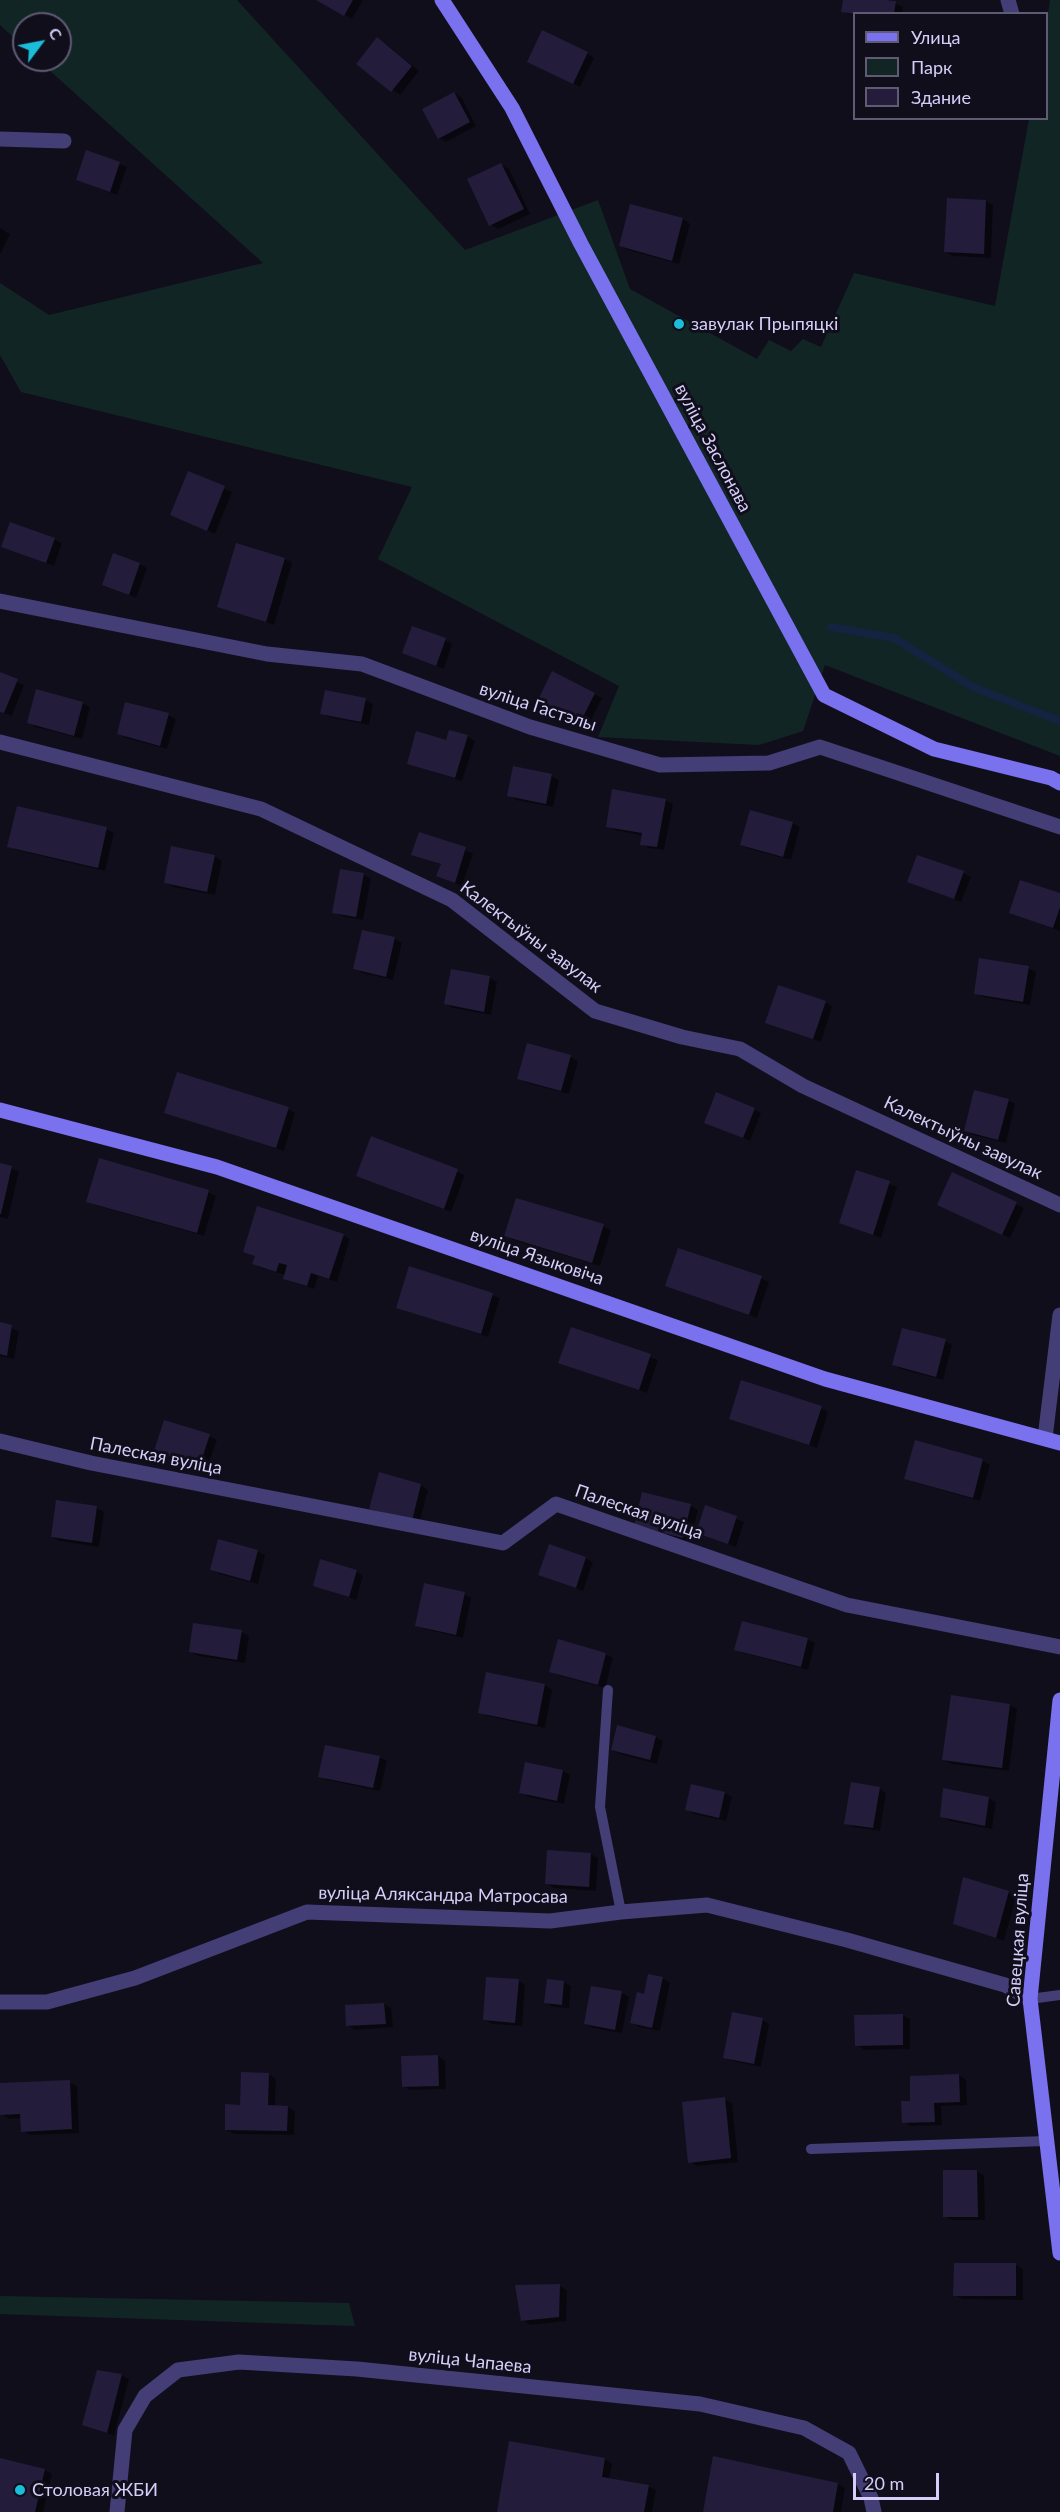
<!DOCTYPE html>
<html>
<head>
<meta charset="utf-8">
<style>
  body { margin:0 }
  #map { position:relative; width:1060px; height:2512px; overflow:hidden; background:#110e1c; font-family:Lato,sans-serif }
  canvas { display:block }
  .legend { position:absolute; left:853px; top:12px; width:195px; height:108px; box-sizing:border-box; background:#110e1c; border:2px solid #5f5b74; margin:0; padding:8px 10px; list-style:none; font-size:18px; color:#d5cef9 }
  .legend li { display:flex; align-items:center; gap:12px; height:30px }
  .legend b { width:30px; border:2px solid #5f5b74 }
  .north { position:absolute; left:12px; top:12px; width:60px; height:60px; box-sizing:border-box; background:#110e1c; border:2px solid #5f5b74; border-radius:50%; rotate:58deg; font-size:16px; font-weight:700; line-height:24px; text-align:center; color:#d5cef9 }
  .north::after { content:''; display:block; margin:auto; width:21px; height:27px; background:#1abed9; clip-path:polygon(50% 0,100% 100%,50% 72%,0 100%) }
  .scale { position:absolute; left:853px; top:2473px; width:86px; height:27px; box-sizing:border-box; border:3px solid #d5cef9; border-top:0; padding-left:8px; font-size:18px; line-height:21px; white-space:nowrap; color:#d5cef9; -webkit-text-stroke:4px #110e1c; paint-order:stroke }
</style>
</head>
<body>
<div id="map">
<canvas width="1060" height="2512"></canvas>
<ul class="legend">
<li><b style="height:8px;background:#7971ee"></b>Улица</li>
<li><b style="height:16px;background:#122525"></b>Парк</li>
<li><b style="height:16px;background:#231c3b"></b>Здание</li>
</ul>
<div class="north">С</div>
<div class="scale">20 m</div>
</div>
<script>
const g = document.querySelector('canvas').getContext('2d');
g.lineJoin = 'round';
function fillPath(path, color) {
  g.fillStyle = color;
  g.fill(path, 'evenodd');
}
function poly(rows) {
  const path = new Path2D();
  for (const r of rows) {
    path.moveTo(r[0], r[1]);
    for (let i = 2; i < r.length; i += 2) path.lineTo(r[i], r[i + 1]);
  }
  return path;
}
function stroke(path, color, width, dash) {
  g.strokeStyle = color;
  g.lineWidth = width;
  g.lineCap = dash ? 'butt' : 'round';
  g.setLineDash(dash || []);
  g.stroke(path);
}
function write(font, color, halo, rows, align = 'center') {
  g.font = font + ' Lato,sans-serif';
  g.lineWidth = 6;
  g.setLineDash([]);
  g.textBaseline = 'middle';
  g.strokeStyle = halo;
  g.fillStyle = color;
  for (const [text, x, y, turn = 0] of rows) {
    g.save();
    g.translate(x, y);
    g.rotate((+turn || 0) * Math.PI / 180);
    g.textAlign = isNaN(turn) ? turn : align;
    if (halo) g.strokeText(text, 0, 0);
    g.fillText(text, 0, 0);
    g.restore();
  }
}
fillPath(poly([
  [0,0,237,0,465,250,598,200,630,289,757,359,769,340,791,351,803,339,821,347,854,273,995,306,1029,119,1046,118,1047,21,1050,0,1060,0,1060,756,825,665,803,731,759,745,598,737,619,686,378,559,412,487,21,392,0,355,0,283,49,315,263,263,38,60,60,60,60,24,24,24,24,47,0,25],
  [0,2296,349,2303,355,2326,0,2314]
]), '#122525');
fillPath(poly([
  [318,0,363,0,352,19],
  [844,0,894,0,894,3,903,7,902,14,850,15,843,11],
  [385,43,419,71,400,95,358,63],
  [587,53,594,58,580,87,536,65],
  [454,93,462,98,476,126,446,142,439,138],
  [87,152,127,167,117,195,77,180],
  [501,165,509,169,530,214,498,229,491,225],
  [986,201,993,205,991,258,953,256,946,252],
  [683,219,690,224,679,264,628,250,620,246],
  [0,228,10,234,1,253,0,253],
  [189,473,232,492,215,534,172,515],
  [54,539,62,543,54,566,3,547],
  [285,559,292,563,274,625,219,606],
  [140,564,147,568,136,598,104,584],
  [445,640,452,644,444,669,404,653],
  [0,674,24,685,12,716,0,712],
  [594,694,602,698,588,726,546,705],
  [365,700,373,704,369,725,329,717,321,713],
  [82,703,90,707,82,739,36,727,29,723],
  [168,715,176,719,167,749,126,738,118,733],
  [467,736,475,741,462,781,408,764,447,742],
  [551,776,559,780,553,807,516,800,509,795],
  [665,800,673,804,664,850,649,848,642,844,644,836,615,830,607,826],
  [793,823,800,827,791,860,749,849,742,845],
  [106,829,114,833,105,871,16,850,9,846],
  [420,834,473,853,462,886,438,876,442,865,413,854],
  [214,856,222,861,215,895,173,887,165,883],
  [963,873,971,877,961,902,909,882],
  [363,874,371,879,363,920,341,916,334,912],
  [1060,895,1060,931,1011,912],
  [394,938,402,943,393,980,362,973,355,968],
  [1028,968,1036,972,1030,1005,983,997,975,993],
  [452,970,490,978,497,982,491,1015,453,1008,446,1004],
  [825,1002,832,1007,821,1042,767,1022],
  [528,1045,571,1057,578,1061,569,1094,527,1083,519,1078],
  [1008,1100,1015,1104,1006,1143,973,1135,965,1130],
  [288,1109,295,1113,284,1151,166,1112],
  [754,1109,761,1113,750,1141,713,1126],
  [372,1138,465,1175,451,1212,357,1176],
  [0,1165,19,1171,8,1219,0,1217],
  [857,1172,897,1187,881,1238,841,1223],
  [953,1174,1024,1208,1010,1238,947,1209],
  [208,1192,216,1196,204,1236,95,1205,88,1201],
  [603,1226,611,1230,600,1266,513,1240,506,1235],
  [343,1235,350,1239,337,1282,318,1276,314,1289,292,1282,284,1278,285,1275,261,1268,254,1264,256,1256,245,1251],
  [410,1268,500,1298,488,1337,398,1307],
  [761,1278,769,1282,757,1318,667,1286],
  [0,1324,19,1331,14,1359,0,1356],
  [572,1329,658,1360,647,1393,560,1362],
  [945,1341,952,1345,943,1380,901,1369,894,1365],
  [821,1408,828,1412,817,1448,731,1418],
  [209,1436,217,1440,207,1468,156,1450],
  [916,1442,983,1461,990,1465,980,1501,913,1482,906,1478],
  [380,1474,421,1485,428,1490,419,1524,378,1513],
  [644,1494,691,1506,698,1510,690,1541,643,1530],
  [57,1502,97,1508,104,1512,99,1547,60,1541,52,1537],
  [706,1507,744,1522,736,1547,698,1533],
  [258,1551,265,1555,258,1584,219,1574,211,1569],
  [585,1558,593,1562,583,1591,540,1575],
  [356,1571,363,1576,356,1600,314,1585],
  [464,1594,471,1598,463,1638,424,1629,417,1625],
  [242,1632,249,1636,245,1663,198,1656,190,1652],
  [808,1639,815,1643,808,1670,743,1653,736,1649],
  [605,1654,613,1658,605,1688,558,1675,550,1671],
  [487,1674,545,1685,552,1690,545,1728,487,1716,480,1712],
  [1010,1705,1017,1709,1009,1771,951,1764,943,1760],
  [656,1737,663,1741,657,1764,620,1754,612,1750],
  [379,1757,387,1761,380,1791,327,1780,320,1776],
  [563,1771,570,1775,564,1804,528,1797,521,1792],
  [879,1788,886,1793,880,1831,853,1827,846,1823],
  [725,1793,732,1797,726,1821,694,1814,686,1809],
  [988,1798,996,1802,992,1829,950,1821,942,1817],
  [591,1854,598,1858,596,1891,554,1888,546,1883],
  [1008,1892,1016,1897,1004,1941,955,1923],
  [663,1978,670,1983,660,2031,639,2027,632,2022,645,1996],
  [518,1980,525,1985,522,2026,492,2024,485,2020],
  [564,1982,571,1986,569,2008,553,2007,546,2003],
  [621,1992,629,1997,622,2033,593,2028,586,2024],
  [384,2004,391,2008,393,2027,355,2030,348,2025],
  [902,2015,910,2019,910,2049,864,2050,857,2045],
  [762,2020,769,2024,761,2067,732,2061,724,2057],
  [438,2056,445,2061,446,2089,410,2090,403,2086],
  [268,2074,276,2079,275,2107,287,2107,295,2111,294,2135,234,2134,226,2130,242,2106],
  [959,2075,966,2080,967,2105,941,2106,942,2125,911,2126,903,2122,912,2102],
  [69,2082,77,2086,79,2133,30,2135,23,2131,22,2118,9,2119,2,2114],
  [724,2099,732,2103,738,2162,697,2166,690,2162],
  [944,2171,977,2171,984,2176,985,2220,952,2220,944,2216],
  [1016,2265,1023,2269,1023,2300,962,2299,955,2295],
  [560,2286,567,2290,566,2321,530,2325,522,2320],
  [98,2372,122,2375,129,2379,114,2436,84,2424],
  [715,2457,838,2484,845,2488,841,2512,704,2512],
  [605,2459,612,2464,609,2480,648,2486,656,2490,652,2512,499,2512],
  [0,2460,45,2470,52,2474,43,2512,0,2512]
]), '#0007');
stroke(poly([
  [831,627,894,638,973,687,1060,721]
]), '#132340', 8);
fillPath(poly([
  [316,0,353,0,344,16],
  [843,0,886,0,896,1,894,14,854,14,841,12],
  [542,30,588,52,573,84,527,62],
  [377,37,412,66,391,92,356,64],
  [454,92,470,122,438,139,422,109],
  [86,150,120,162,110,192,76,180],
  [501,163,524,209,489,226,467,179],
  [947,198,986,200,984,254,944,252],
  [630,204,683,218,672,261,619,246],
  [188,471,225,486,207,531,170,515],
  [10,522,55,538,46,563,1,547],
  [236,543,285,558,266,622,217,607],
  [113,553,140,563,129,595,102,585],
  [412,626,446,638,436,666,402,653],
  [552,671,595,693,580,723,537,702],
  [0,672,18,679,4,713,0,712],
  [36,689,83,702,74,736,27,723],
  [325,690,366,698,361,722,320,714],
  [125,702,169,713,160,746,117,734],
  [449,730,468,735,455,778,407,764,416,731,446,740],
  [513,766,552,774,546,804,507,796],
  [612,789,666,799,657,847,640,845,642,833,606,827],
  [17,806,107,827,98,868,7,847],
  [750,810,793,822,783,857,740,845],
  [419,832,466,847,455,883,436,876,441,864,411,855],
  [171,846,215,855,207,892,164,883],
  [917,855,964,871,954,899,907,882],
  [340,869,364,873,356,917,332,913],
  [1020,880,1060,893,1060,907,1053,928,1009,913],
  [362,930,395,937,386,977,353,969],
  [979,958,1029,966,1023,1002,974,994],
  [451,969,490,976,484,1012,444,1004],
  [778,985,826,1001,813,1039,765,1023],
  [527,1043,571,1055,561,1091,517,1079],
  [177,1072,289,1107,276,1148,164,1113],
  [974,1090,1009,1099,998,1140,964,1131],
  [716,1092,755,1108,743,1138,704,1123],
  [371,1136,458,1169,444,1209,356,1176],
  [99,1158,209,1190,197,1233,86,1202],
  [0,1163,12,1166,1,1214,0,1214],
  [856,1170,890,1181,873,1235,839,1223],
  [952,1172,1017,1202,1002,1235,937,1205],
  [516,1198,604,1224,592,1263,504,1236],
  [257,1206,344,1234,329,1279,311,1273,307,1286,283,1279,287,1265,279,1263,276,1272,252,1264,255,1256,243,1252],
  [678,1248,762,1276,749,1315,665,1286],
  [409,1266,493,1293,481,1334,396,1308],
  [0,1322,12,1325,7,1356,0,1354],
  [571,1327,651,1354,639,1390,558,1363],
  [902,1328,946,1339,936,1377,892,1365],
  [741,1380,822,1406,809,1445,729,1419],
  [164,1420,210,1434,200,1465,154,1451],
  [915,1440,983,1459,973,1498,904,1479],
  [379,1472,421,1484,412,1521,369,1509],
  [642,1492,691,1504,683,1538,634,1526],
  [56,1500,97,1506,92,1543,51,1537],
  [705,1505,737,1516,728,1544,696,1533],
  [218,1539,258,1550,250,1581,210,1570],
  [549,1544,586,1557,576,1588,538,1575],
  [320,1559,357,1570,349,1597,313,1586],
  [424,1583,465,1592,456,1635,415,1626],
  [742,1621,808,1638,801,1667,734,1650],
  [193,1623,242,1630,237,1660,189,1652],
  [558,1639,606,1653,598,1685,549,1672],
  [486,1672,545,1684,537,1725,478,1713],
  [951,1695,1010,1704,1002,1768,942,1760],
  [617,1725,656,1736,650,1760,611,1750],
  [325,1745,380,1756,373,1788,318,1777],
  [525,1762,563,1770,557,1801,519,1793],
  [851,1782,880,1787,873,1828,844,1824],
  [691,1784,725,1792,719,1818,685,1810],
  [943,1788,989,1797,985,1826,940,1817],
  [547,1850,591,1853,589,1887,545,1884],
  [963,1877,1009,1891,996,1938,953,1924],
  [648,1974,663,1977,652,2028,630,2023,637,1992,644,1994],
  [486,1977,519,1979,515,2023,483,2020],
  [547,1979,564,1981,562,2005,544,2003],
  [591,1986,622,1991,615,2030,584,2024],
  [384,2003,386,2024,346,2026,345,2005],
  [732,2012,763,2018,754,2064,723,2058],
  [903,2014,903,2045,855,2046,854,2015],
  [438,2055,439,2086,402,2087,401,2056],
  [241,2072,269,2073,268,2105,288,2106,287,2131,225,2130,225,2104,240,2105],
  [959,2074,960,2102,934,2103,935,2122,902,2123,901,2101,910,2101,910,2076],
  [70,2080,72,2129,21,2132,20,2114,0,2115,0,2083],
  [725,2097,731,2158,688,2163,682,2102],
  [943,2170,977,2170,978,2217,943,2217],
  [954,2263,1016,2263,1016,2296,953,2296],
  [560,2284,559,2317,521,2321,515,2285],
  [97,2370,122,2374,107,2433,82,2425],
  [509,2441,605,2458,602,2477,649,2485,644,2512,497,2512],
  [713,2456,838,2483,833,2512,703,2512],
  [0,2458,45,2469,35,2512,0,2512]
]), '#231c3b');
stroke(poly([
  [608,1690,600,1807,621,1912],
  [1030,1999,1060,1995],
  [811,2149,1046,2141]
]), '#433e76', 10);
stroke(poly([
  [1008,0,1012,14],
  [0,139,64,141],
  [0,601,267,654,362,664,530,727,660,765,769,763,820,747,1060,827],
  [0,742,261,809,452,900,595,1011,682,1037,740,1049,803,1086,1060,1205],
  [1045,1438,1060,1315],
  [0,1441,91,1463,503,1543,556,1504,847,1605,1060,1647],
  [0,2002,47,2002,135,1978,307,1912,550,1921,621,1912,707,1905,847,1940,1005,1985,1030,1999],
  [117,2512,125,2430,145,2396,178,2370,239,2362,357,2369,700,2404,804,2428,849,2453,871,2498,874,2512]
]), '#433e76', 15);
stroke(poly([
  [442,0,512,108,581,244,824,695,934,749,1051,778,1060,783],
  [0,1110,217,1167,825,1379,1060,1443],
  [1060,1700,1030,1999,1060,2253]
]), '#7971ee', 15);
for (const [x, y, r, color] of [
  [679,324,6,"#1abed9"],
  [20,2490,6,"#1abed9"]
]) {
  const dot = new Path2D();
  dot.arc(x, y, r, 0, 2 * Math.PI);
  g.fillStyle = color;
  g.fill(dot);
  stroke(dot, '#110e1c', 2);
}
write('18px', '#d5cef9', '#110e1c', [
  ["завулак Прыпяцкі",691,324],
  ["Столовая ЖБИ",32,2490]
], 'left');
write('18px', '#d5cef9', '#110e1c', [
  ["вуліца Заслонава",713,448,62],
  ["вуліца Гастэлы",538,707,18],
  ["Калектыўны завулак",531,937,37],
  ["Калектыўны завулак",963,1138,25],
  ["вуліца Языковіча",537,1257,19],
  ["Палеская вуліца",156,1456,11],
  ["Палеская вуліца",639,1512,19],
  ["вуліца Аляксандра Матросава",443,1895,1],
  ["Савецкая вуліца",1018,1940,-86],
  ["вуліца Чапаева",470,2361,6]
]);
</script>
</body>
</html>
